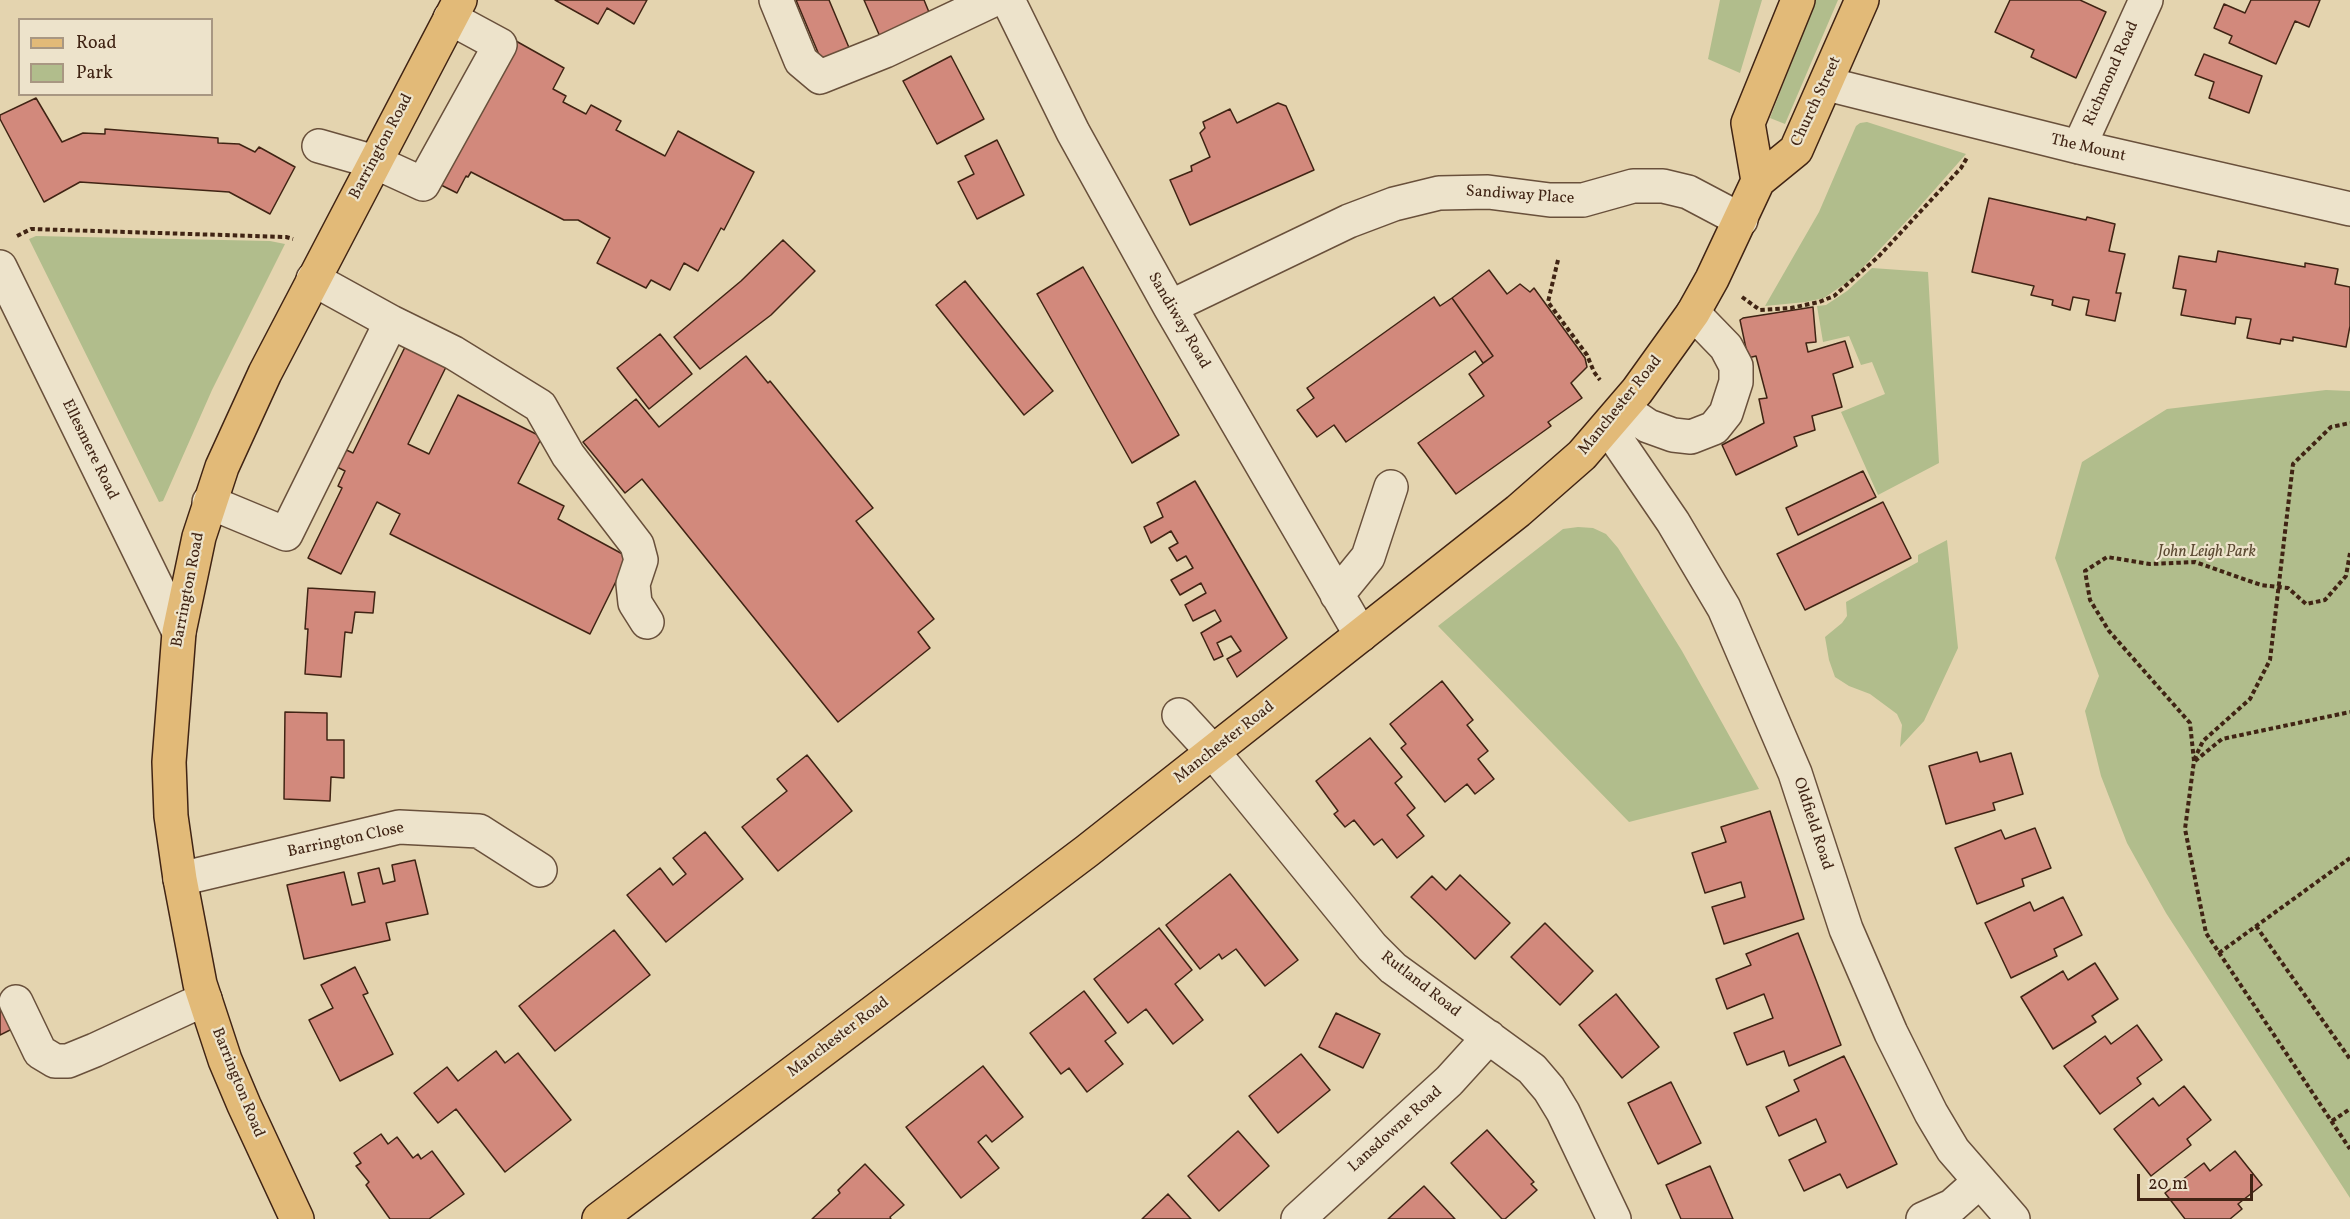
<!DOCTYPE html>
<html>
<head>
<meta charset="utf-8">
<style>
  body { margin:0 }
  #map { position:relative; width:2350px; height:1219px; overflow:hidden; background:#e4d4af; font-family:Vollkorn,serif }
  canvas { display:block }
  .legend { position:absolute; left:18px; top:18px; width:195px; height:78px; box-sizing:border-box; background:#ede3cb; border:2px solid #a89782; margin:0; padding:8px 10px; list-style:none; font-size:18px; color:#402414 }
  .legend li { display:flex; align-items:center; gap:12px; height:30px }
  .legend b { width:30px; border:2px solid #a89782 }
  .scale { position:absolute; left:2137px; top:1174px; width:116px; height:27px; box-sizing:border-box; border:3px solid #402414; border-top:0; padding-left:8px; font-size:18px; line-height:21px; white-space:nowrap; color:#402414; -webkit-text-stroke:4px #ede3cb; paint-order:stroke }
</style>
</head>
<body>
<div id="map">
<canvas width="2350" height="1219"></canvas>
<ul class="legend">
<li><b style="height:8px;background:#e2ba78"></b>Road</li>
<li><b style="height:16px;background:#b1bd8c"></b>Park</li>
</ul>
<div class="scale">20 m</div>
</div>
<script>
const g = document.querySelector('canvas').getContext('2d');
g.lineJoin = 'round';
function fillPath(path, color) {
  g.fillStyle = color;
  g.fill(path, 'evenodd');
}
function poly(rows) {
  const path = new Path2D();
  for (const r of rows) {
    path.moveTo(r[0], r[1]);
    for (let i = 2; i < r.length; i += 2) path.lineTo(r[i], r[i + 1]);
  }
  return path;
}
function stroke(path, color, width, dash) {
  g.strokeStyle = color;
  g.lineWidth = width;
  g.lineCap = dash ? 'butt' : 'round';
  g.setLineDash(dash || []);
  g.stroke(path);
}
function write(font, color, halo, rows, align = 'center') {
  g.font = font + ' Vollkorn,serif';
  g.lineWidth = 4.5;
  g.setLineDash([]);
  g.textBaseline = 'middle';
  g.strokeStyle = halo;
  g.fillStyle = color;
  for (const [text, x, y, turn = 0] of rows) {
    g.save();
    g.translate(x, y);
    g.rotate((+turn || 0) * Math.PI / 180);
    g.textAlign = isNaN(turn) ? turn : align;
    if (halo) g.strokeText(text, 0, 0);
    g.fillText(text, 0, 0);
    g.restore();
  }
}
fillPath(poly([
  [1720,0,1762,0,1740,73,1708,59],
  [1816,0,1838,0,1785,124,1770,118],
  [1867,122,1966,154,1914,213,1852,279,1824,298,1806,302,1765,306,1819,212,1856,126,1860,123],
  [36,236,270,241,285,244,212,390,163,501,159,502,29,239],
  [1872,268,1928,272,1939,463,1878,495,1841,412,1885,394,1872,362,1861,365,1849,336,1823,342,1817,306,1826,305,1847,291],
  [2326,390,2350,391,2350,1198,2166,913,2127,843,2101,776,2085,711,2099,676,2055,558,2082,462,2167,409],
  [1578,527,1593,528,1606,534,1618,548,1682,651,1759,789,1629,822,1438,626,1563,529],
  [1947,540,1958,648,1924,721,1900,747,1902,725,1897,714,1870,694,1849,686,1835,677,1829,660,1825,637,1842,623,1847,616,1846,602,1918,562,1918,555]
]), '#b1bd8c');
const building = poly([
  [555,0,647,0,634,24,607,8,598,24,555,0],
  [796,0,829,0,850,50,822,62,796,0],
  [864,0,924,0,931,17,881,39,864,0],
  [2010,0,2080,0,2106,12,2076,78,2031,57,2034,50,1995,32,2010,0],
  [2251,0,2320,0,2309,27,2295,21,2276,64,2229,43,2232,36,2214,28,2224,4,2245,13,2251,0],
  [516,41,564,68,553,89,566,96,563,102,586,114,591,105,621,121,616,130,665,156,678,131,754,172,724,230,721,228,698,271,684,263,670,290,651,280,646,288,597,263,610,238,578,220,564,220,471,172,468,177,466,176,457,193,439,184,516,41],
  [2204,54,2262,76,2249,113,2209,98,2214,82,2195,75,2204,54],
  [951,56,984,119,937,144,903,81,951,56],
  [36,98,62,142,83,133,105,134,105,129,218,138,218,143,239,144,255,152,259,147,295,167,270,214,229,192,80,182,44,202,0,119,0,115,36,98],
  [1278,103,1286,106,1314,170,1190,225,1170,180,1192,171,1191,166,1210,157,1200,133,1205,128,1203,122,1230,109,1237,123,1278,103],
  [997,140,1024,195,977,219,958,182,974,174,965,156,997,140],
  [1989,198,2086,220,2087,217,2115,224,2109,251,2125,254,2116,293,2121,293,2115,321,2086,315,2089,300,2073,297,2070,310,2052,305,2053,300,2031,295,2034,286,1972,272,1989,198],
  [783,240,815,271,771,315,700,369,674,337,741,281,783,240],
  [2218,251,2305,267,2305,263,2338,269,2335,284,2350,287,2350,326,2346,347,2293,337,2293,341,2281,339,2280,344,2247,338,2251,319,2236,317,2235,324,2181,315,2186,290,2173,288,2179,256,2216,262,2218,251],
  [1083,267,1179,435,1132,463,1037,294,1083,267],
  [1489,270,1507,294,1520,284,1530,292,1534,288,1585,358,1587,367,1571,383,1582,398,1548,422,1551,426,1456,494,1418,443,1484,396,1469,374,1493,356,1452,298,1489,270],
  [965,281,1053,391,1024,415,936,305,965,281],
  [1434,297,1440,306,1452,298,1493,356,1483,363,1475,351,1346,442,1334,425,1317,437,1297,410,1314,398,1307,388,1434,297],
  [1813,307,1816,342,1806,343,1808,352,1845,341,1853,367,1833,374,1842,407,1812,416,1815,430,1794,437,1797,446,1736,475,1722,445,1764,423,1759,399,1767,398,1756,356,1748,358,1740,320,1743,318,1813,307],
  [660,334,692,374,649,409,617,368,660,334],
  [406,345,447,365,408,444,429,454,458,395,542,437,518,483,564,506,558,519,628,557,590,634,390,534,400,514,377,502,341,574,308,558,342,488,338,486,345,471,333,465,342,448,353,453,406,345],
  [746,356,768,383,770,381,873,508,856,521,934,619,918,632,930,648,838,722,642,479,625,493,583,442,636,399,659,427,746,356],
  [1863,471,1876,497,1798,535,1786,508,1863,471],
  [1195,481,1287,638,1237,677,1227,659,1241,651,1231,636,1217,643,1223,656,1214,660,1201,633,1221,621,1215,610,1193,621,1185,605,1206,593,1201,583,1180,595,1171,580,1193,568,1186,556,1177,561,1169,548,1178,543,1171,531,1151,543,1144,527,1163,517,1157,503,1195,481],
  [1883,502,1911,558,1805,610,1777,554,1883,502],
  [308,588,375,592,373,613,355,612,352,633,345,632,341,677,305,674,308,629,305,629,308,588],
  [1442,681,1473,720,1467,725,1488,751,1478,759,1494,779,1475,794,1467,784,1445,802,1401,748,1406,744,1390,724,1442,681],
  [285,712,327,713,327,740,344,740,344,778,331,777,330,801,284,799,285,712],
  [1370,738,1402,777,1395,783,1415,808,1407,815,1424,836,1397,858,1382,839,1374,845,1354,820,1345,827,1334,814,1338,811,1316,781,1370,738],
  [1977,752,1980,762,2011,753,2023,794,1993,803,1995,810,1946,824,1929,766,1977,752],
  [807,755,852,811,778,871,742,827,787,791,777,779,807,755],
  [1770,811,1804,919,1724,944,1712,907,1745,897,1741,882,1705,893,1692,853,1726,842,1721,827,1770,811],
  [2035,828,2051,868,2022,879,2024,886,1977,904,1955,848,2001,830,2005,839,2035,828],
  [705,832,743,879,666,942,627,895,660,868,673,885,686,874,673,858,705,832],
  [415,860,428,914,386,923,390,940,304,959,287,885,344,872,352,905,365,902,358,873,379,868,383,884,395,881,392,865,415,860],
  [1230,874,1298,960,1265,986,1236,949,1222,959,1219,954,1200,969,1166,925,1230,874],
  [1460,875,1510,923,1475,959,1411,897,1432,876,1446,890,1460,875],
  [2063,897,2082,935,2054,949,2057,956,2011,978,1985,923,2030,902,2034,911,2063,897],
  [1545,923,1593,971,1560,1005,1511,957,1545,923],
  [1159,928,1192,970,1175,984,1203,1020,1173,1044,1146,1009,1128,1023,1094,979,1159,928],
  [614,930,650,975,555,1051,519,1006,614,930],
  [1798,933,1841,1045,1789,1066,1784,1051,1747,1065,1734,1033,1773,1018,1764,994,1727,1009,1716,979,1751,965,1746,954,1798,933],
  [2095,963,2118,999,2092,1016,2096,1022,2053,1049,2021,997,2063,971,2068,980,2095,963],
  [355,967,368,993,363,995,393,1054,340,1081,309,1020,333,1008,321,985,355,967],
  [1084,991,1116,1033,1105,1041,1123,1064,1087,1092,1069,1068,1061,1074,1030,1033,1084,991],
  [1616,994,1659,1047,1622,1078,1579,1025,1616,994],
  [0,995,16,1027,0,1035,0,995],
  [1336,1013,1380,1034,1363,1068,1319,1047,1336,1013],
  [2137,1025,2162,1060,2137,1078,2141,1084,2100,1114,2064,1066,2105,1036,2111,1044,2137,1025],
  [496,1051,505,1063,518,1053,571,1120,505,1172,456,1109,438,1123,414,1093,447,1067,458,1081,496,1051],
  [1301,1054,1330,1090,1278,1133,1249,1096,1301,1054],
  [1844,1056,1897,1164,1847,1188,1840,1174,1804,1191,1789,1160,1826,1142,1816,1119,1779,1136,1766,1107,1799,1091,1794,1080,1844,1056],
  [983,1066,1023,1117,992,1142,986,1135,978,1142,999,1168,961,1198,906,1127,983,1066],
  [1671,1082,1701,1143,1658,1164,1628,1103,1671,1082],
  [2184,1086,2211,1120,2187,1139,2191,1145,2151,1176,2114,1129,2153,1098,2159,1106,2184,1086],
  [1487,1130,1534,1182,1531,1184,1537,1190,1505,1219,1502,1219,1451,1163,1487,1130],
  [1238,1131,1269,1166,1219,1211,1188,1176,1238,1131],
  [381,1134,388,1144,397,1137,413,1158,418,1154,421,1159,432,1151,464,1194,429,1219,390,1219,366,1185,369,1182,356,1166,361,1163,354,1153,381,1134],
  [2235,1151,2262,1185,2238,1204,2242,1209,2230,1219,2185,1219,2165,1193,2204,1163,2210,1171,2235,1151],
  [865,1164,904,1205,890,1217,891,1219,812,1219,840,1193,838,1190,865,1164],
  [1710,1166,1733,1219,1681,1219,1666,1185,1710,1166],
  [1424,1186,1455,1219,1388,1219,1424,1186],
  [1168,1194,1191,1219,1142,1219,1168,1194]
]);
fillPath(building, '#d2897c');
stroke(building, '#402414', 1.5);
const minor = poly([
  [776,0,801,61,820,77,885,51,993,0],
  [1008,0,1073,132,1170,307,1361,635],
  [1827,84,2079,147,2350,209],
  [319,146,375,162,423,184,500,45,450,18],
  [2079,147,2146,0],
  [0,267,179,632],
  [1170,307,1349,221,1394,204,1439,193,1488,192,1550,200,1583,200,1633,186,1663,186,1688,192,1741,220],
  [391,322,454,353,540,406,568,455,637,545,641,560,633,584,635,603,647,622],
  [1623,409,1648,426,1673,435,1691,437,1714,428,1726,413,1736,382,1736,366,1726,347,1693,313],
  [1608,427,1673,522,1724,608,1795,773,1846,929,1891,1033,1931,1113,1953,1150,2013,1219],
  [209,502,286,534,391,322,313,279],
  [1337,595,1368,557,1391,487],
  [1179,715,1213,752,1372,947,1393,968,1532,1069,1549,1089,1563,1112,1614,1219],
  [180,879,399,827,479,831,540,870],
  [16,1002,40,1052,55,1061,68,1061,95,1050,205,999],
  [1298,1219,1449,1081,1489,1037],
  [1923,1219,1952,1206,1979,1182]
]);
const major = poly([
  [297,1219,244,1105,225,1060,200,984,180,879,171,816,169,762,179,632,199,537,222,467,265,373,460,0]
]);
const highway = poly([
  [1758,181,1748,123,1798,0],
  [599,1219,1087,851,1518,511,1582,455,1637,391,1693,313,1712,279,1758,181,1796,150,1862,0]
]);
stroke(minor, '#69503b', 36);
stroke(major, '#402414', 36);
stroke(highway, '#402414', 36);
stroke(poly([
  [17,236,31,229,286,237,293,239],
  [1558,260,1548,302,1587,355,1594,372,1600,380],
  [1742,297,1760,310,1791,308,1819,302,1834,296,1878,257,1961,168,1968,156],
  [2350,553,2346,576,2325,600,2306,604,2288,588,2261,585,2195,562,2150,564,2107,557,2085,571,2090,600,2109,631,2190,723,2194,761,2185,829,2206,933,2350,1149],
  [2194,760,2203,741,2250,699,2270,660,2293,464,2331,427,2350,423],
  [2195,761,2222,739,2350,712],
  [2256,926,2350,1059],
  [2219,953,2350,858],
  [2332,1121,2350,1109]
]), '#402414', 4, [4.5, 3]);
stroke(minor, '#ede3cb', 33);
stroke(major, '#e2ba78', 33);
stroke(highway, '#e2ba78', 33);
write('16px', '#402414', '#ede3cb', [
  ["Richmond Road",2112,74,-66],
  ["Church Street",1817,102,-65],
  ["Barrington Road",382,147,-62],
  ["The Mount",2088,149,13],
  ["Sandiway Place",1520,196,4],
  ["Sandiway Road",1178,321,60],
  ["Manchester Road",1621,406,-51],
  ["Ellesmere Road",89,450,64],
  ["Barrington Road",189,590,-79],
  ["Manchester Road",1225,743,-38],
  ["Oldfield Road",1812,824,72],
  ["Barrington Close",346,841,-12],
  ["Rutland Road",1420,985,38],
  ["Manchester Road",839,1038,-37],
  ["Barrington Road",237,1083,68],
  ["Lansdowne Road",1396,1130,-42]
]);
write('italic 16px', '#5c4a32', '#ede3cb', [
  ["John Leigh Park",2207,553]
]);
</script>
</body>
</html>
